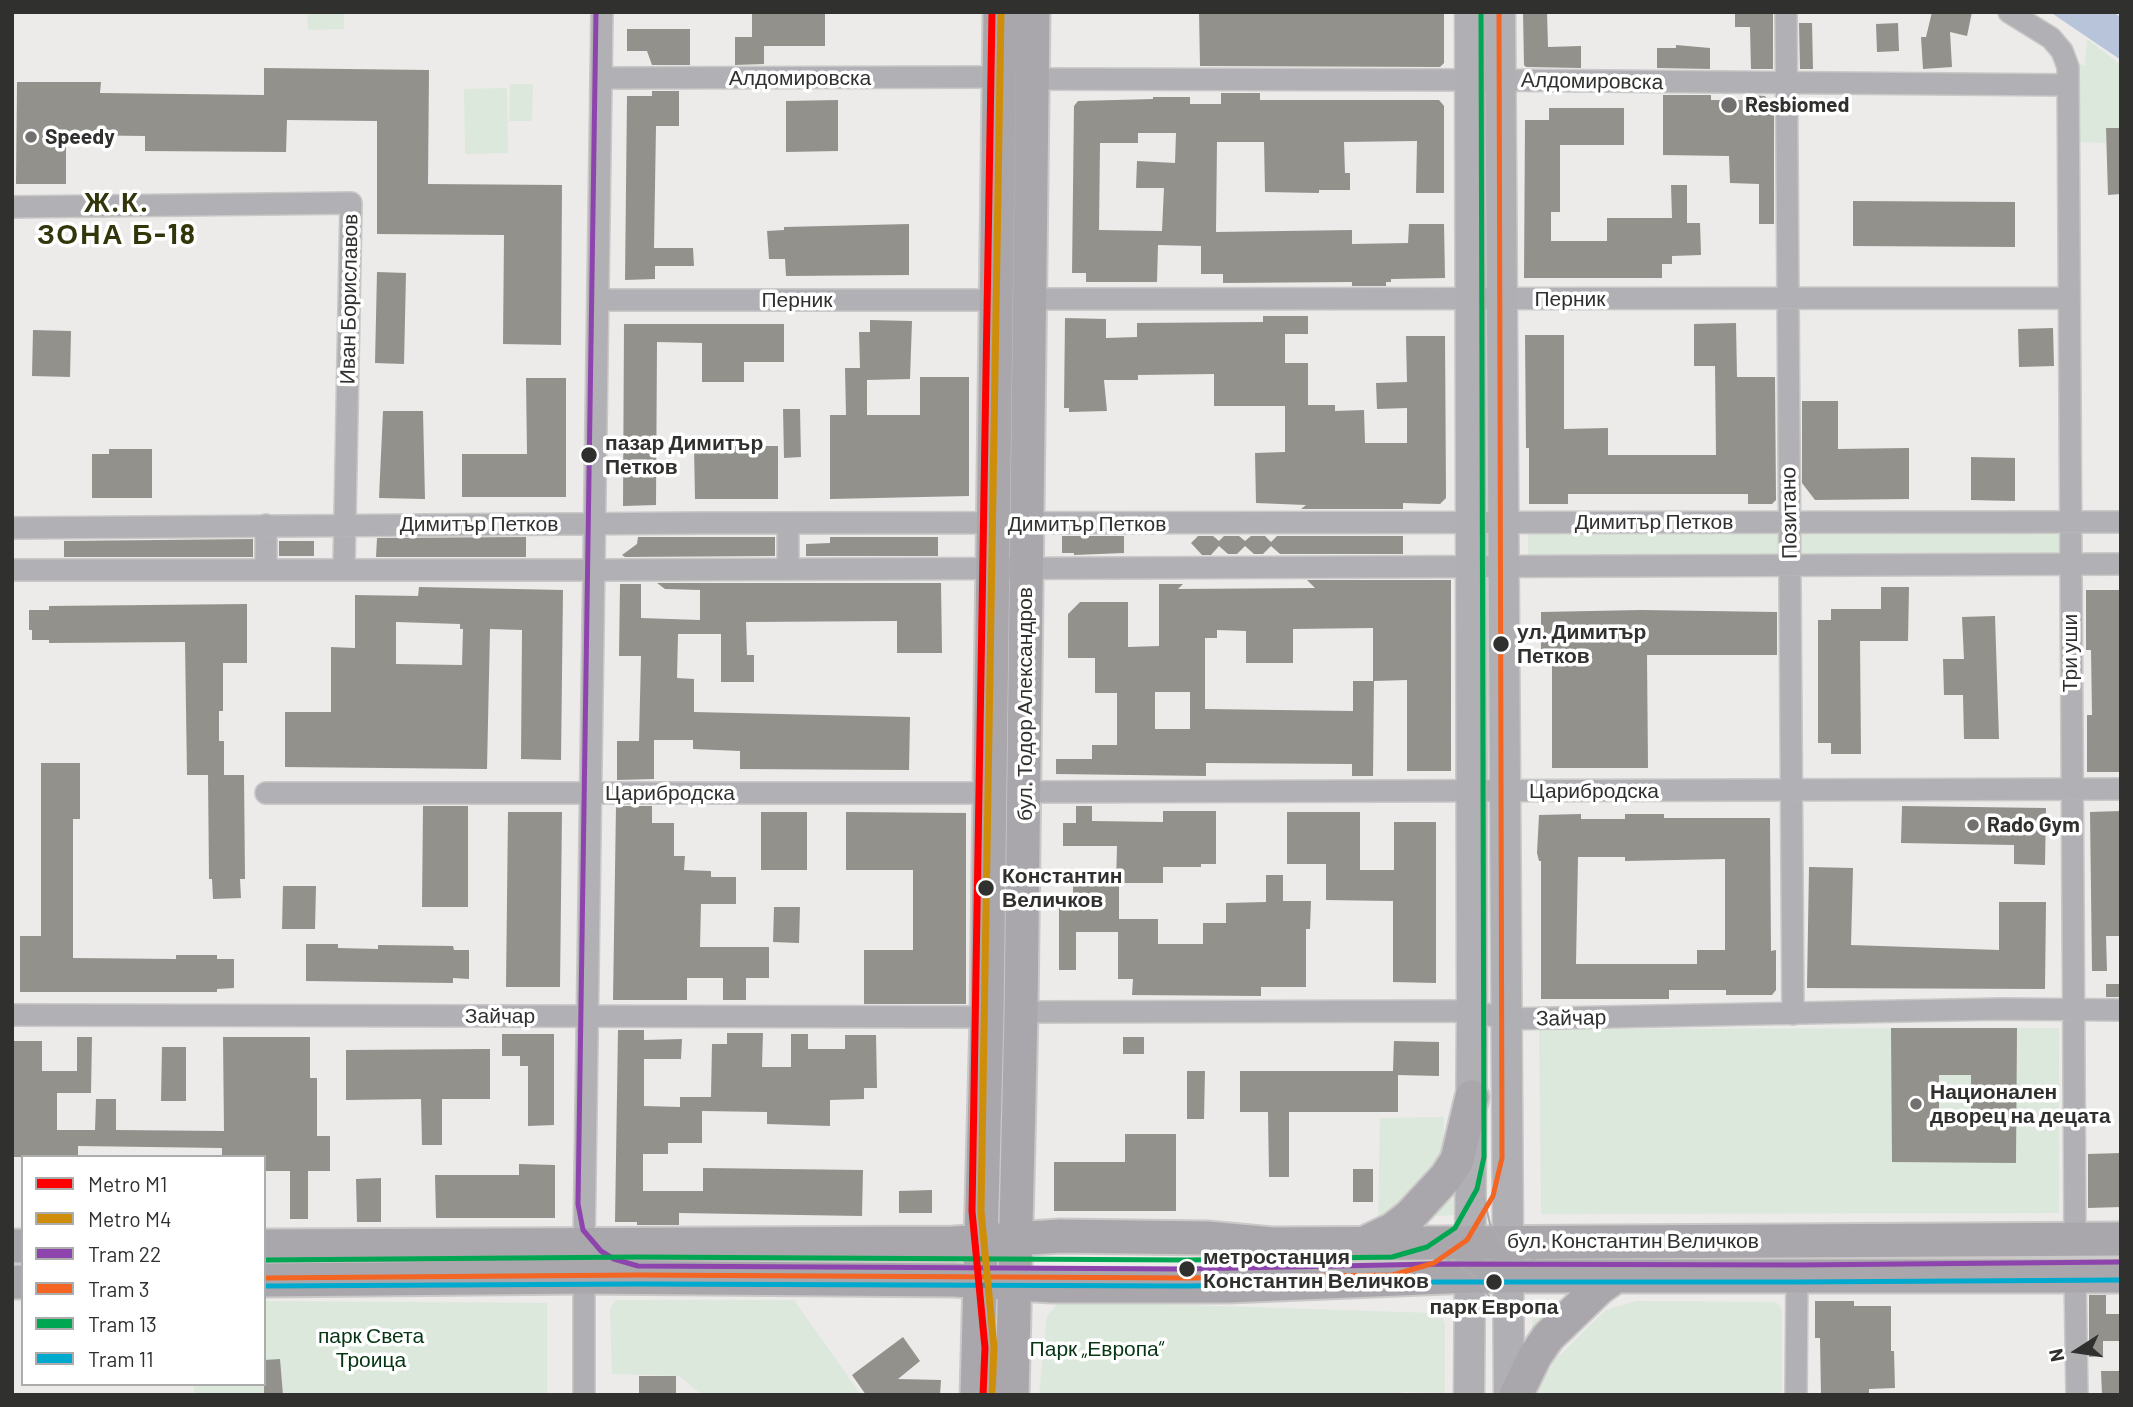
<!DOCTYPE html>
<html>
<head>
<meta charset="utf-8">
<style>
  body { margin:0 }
  #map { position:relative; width:2133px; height:1407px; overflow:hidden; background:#ecebea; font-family:Barlow,sans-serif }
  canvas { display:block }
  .frame { position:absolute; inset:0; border:14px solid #30302f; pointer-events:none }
  .legend { position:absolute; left:21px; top:1155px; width:245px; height:231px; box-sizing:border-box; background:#fff; border:2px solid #acacac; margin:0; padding:9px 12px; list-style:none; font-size:21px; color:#30302f }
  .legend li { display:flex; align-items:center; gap:14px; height:35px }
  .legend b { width:35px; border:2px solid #acacac }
  .north { position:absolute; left:2042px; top:1316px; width:70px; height:70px; -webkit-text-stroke:5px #fff; paint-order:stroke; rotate:258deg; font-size:19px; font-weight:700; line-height:28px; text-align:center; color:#30302f }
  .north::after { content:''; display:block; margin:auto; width:24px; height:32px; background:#30302f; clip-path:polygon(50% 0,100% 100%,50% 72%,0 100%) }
</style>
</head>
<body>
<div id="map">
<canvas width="2133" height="1407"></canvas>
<div class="frame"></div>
<ul class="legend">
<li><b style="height:9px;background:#f00"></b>Metro M1</li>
<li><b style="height:9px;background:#cf8e09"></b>Metro M4</li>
<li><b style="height:9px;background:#8e44ad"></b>Tram 22</li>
<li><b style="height:9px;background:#f26522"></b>Tram 3</li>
<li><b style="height:9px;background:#00a651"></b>Tram 13</li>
<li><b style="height:9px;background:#00a9ce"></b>Tram 11</li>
</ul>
<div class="north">N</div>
</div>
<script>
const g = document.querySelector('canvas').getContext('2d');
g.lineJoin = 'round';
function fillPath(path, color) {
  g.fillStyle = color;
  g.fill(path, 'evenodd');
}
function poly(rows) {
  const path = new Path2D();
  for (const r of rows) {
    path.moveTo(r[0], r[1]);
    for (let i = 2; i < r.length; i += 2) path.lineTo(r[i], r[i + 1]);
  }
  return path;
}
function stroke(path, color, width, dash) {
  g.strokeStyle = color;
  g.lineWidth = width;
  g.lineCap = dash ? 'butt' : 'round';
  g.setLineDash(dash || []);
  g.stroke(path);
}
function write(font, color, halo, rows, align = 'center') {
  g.font = font + ' Barlow,sans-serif';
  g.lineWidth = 7;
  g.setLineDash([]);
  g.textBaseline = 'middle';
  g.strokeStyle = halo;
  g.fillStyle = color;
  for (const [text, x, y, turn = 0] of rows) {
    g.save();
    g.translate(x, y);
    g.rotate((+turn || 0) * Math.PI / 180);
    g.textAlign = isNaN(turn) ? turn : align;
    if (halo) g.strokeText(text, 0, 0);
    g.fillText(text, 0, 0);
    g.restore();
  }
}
fillPath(poly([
  [307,12,344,12,344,29,308,30],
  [2087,39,2121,65,2121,128,2106,128,2106,143,2077,142,2077,63,2085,66],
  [510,84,533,84,532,121,509,121],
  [507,88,508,153,465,154,464,89],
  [1528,521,2070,521,2070,564,1528,565],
  [2059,1028,2059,1213,1541,1214,1539,1029],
  [1444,1117,1443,1148,1439,1159,1378,1223,1380,1118],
  [1458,1175,1461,1208,1455,1215,1420,1217],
  [616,1300,794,1300,861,1395,702,1395,679,1376,612,1374,610,1308],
  [264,1301,547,1303,547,1395,194,1395,194,1384,264,1384],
  [1063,1301,1434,1313,1441,1315,1445,1324,1445,1393,1402,1392,1402,1395,1039,1395,1047,1316,1056,1305],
  [1637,1301,1776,1302,1782,1309,1782,1395,1538,1395,1539,1387,1555,1360,1595,1320,1608,1309],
  [1533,1306,1550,1306,1532,1330]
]), '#dce8dc');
fillPath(poly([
  [2050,12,2114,12,2121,18,2121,60]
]), '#b8c4da');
fillPath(poly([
  [752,12,825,12,825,46,764,46,764,64,735,65,735,37,752,37],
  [1199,12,1444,12,1444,63,1440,67,1200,66],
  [1523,12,1547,12,1548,47,1581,46,1581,68,1526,67,1524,65],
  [1735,12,1773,12,1773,69,1751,69,1750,27,1735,27],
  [1932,12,1972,12,1967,36,1950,32,1952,67,1923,69,1921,37,1926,37],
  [1799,23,1812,23,1813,69,1800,69],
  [1898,23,1899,51,1877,52,1876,24],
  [627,29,690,29,690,65,652,65,647,51,627,51],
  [1676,45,1710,48,1710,69,1657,68,1657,48,1676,48],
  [264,68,429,70,428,184,562,185,561,345,503,344,504,235,377,234,377,121,287,120,286,152,145,151,145,136,66,135,66,184,16,184,17,82,101,82,100,93,264,95],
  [652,91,679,91,679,126,656,126,654,248,693,248,694,266,655,266,655,279,625,280,627,96,652,96],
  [1221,93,1260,93,1260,100,1439,100,1444,106,1444,193,1416,193,1417,141,1344,142,1345,173,1350,173,1350,190,1319,190,1319,193,1265,192,1264,142,1217,142,1216,232,1352,230,1352,244,1408,243,1409,224,1444,224,1445,278,1391,279,1391,282,1386,282,1386,286,1352,286,1352,282,1223,283,1223,274,1201,274,1201,246,1158,245,1157,282,1086,282,1086,273,1072,273,1074,106,1078,101,1153,99,1153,97,1190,97,1190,104,1221,104],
  [1138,133,1176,133,1175,163,1137,161,1136,188,1164,188,1162,231,1099,230,1100,143,1138,143],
  [1663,95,1711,95,1711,100,1751,100,1751,95,1765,96,1774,108,1774,224,1759,224,1759,184,1730,183,1729,156,1663,155],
  [838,100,838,151,786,152,786,101],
  [1549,108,1624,108,1624,145,1560,145,1560,212,1551,212,1551,241,1607,241,1607,218,1672,218,1671,185,1687,185,1687,223,1700,223,1701,255,1672,256,1672,264,1662,264,1662,278,1524,278,1525,120,1549,120],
  [2106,128,2121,128,2121,194,2108,195],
  [1853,201,2015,202,2015,247,1853,246],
  [909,224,909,275,786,276,785,259,769,259,767,231,784,230,784,227],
  [377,272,406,273,404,364,375,363],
  [1263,316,1308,316,1308,334,1285,334,1285,363,1308,363,1308,405,1335,405,1335,411,1364,410,1365,443,1407,443,1407,408,1377,409,1376,383,1407,382,1406,336,1445,336,1446,498,1440,504,1403,503,1403,509,1301,509,1306,505,1256,503,1255,453,1285,452,1285,406,1214,406,1214,374,1138,375,1138,380,1104,380,1107,411,1069,412,1069,408,1064,408,1065,318,1106,319,1106,338,1137,337,1137,323,1263,322],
  [870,320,912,321,910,379,867,380,867,415,920,415,920,377,969,377,969,496,830,499,830,415,846,415,845,368,860,368,859,332,870,332],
  [1736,323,1737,377,1775,377,1776,500,1772,504,1748,504,1748,494,1568,494,1568,504,1529,504,1529,448,1526,448,1525,335,1564,335,1564,429,1608,428,1608,455,1716,455,1715,366,1694,366,1694,324],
  [624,324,784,324,784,362,744,362,744,382,702,382,702,343,657,342,656,505,623,506],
  [2053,328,2054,366,2019,367,2018,329],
  [33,330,71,331,70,377,32,376],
  [526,378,566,378,566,497,462,497,462,454,527,454],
  [1802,401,1838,401,1838,449,1909,448,1909,499,1815,500,1802,483],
  [783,409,800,409,801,457,784,458],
  [383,411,423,411,425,499,379,498],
  [694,446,778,446,778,499,695,499],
  [109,449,152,449,152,498,92,498,92,454,109,454],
  [1971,457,2015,458,2015,501,1971,500],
  [1062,536,1124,536,1124,553,1074,555,1074,553,1062,553],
  [1198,536,1213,536,1219,541,1224,536,1239,536,1245,541,1251,536,1265,536,1271,542,1277,536,1403,536,1403,554,1280,554,1271,546,1263,554,1254,554,1245,546,1237,554,1228,554,1219,546,1211,555,1202,555,1191,543],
  [526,537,526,557,376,557,377,538],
  [638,537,775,537,775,556,625,557,622,555,637,544],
  [830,537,938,537,938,556,806,556,806,544,830,543],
  [253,539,253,557,64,557,64,541],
  [279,541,314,541,314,556,279,556],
  [1307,580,1451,580,1451,771,1407,771,1407,680,1374,681,1373,776,1352,776,1352,764,1206,763,1206,776,1056,774,1056,759,1092,759,1092,745,1117,745,1117,693,1095,693,1095,658,1068,658,1068,614,1080,602,1128,602,1128,647,1159,646,1159,584,1183,584,1178,589,1315,588],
  [1373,628,1373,681,1353,681,1353,711,1205,709,1205,638,1217,638,1217,630,1246,631,1246,663,1293,663,1293,629],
  [1155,692,1190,692,1190,729,1155,729],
  [657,583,941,583,942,653,897,653,897,621,746,622,747,655,754,655,754,682,721,682,721,634,678,634,677,678,694,679,694,712,910,717,909,770,740,769,740,751,693,749,693,740,654,740,654,779,617,780,617,741,639,741,641,656,619,656,620,584,641,584,641,618,700,620,700,590,665,589],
  [419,587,563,590,561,760,521,759,522,630,490,629,487,769,285,767,285,712,331,712,331,647,355,648,355,595,418,596],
  [396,622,460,624,460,629,463,629,462,665,396,664],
  [1881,587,1909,587,1908,641,1860,641,1861,754,1831,754,1831,743,1818,743,1818,620,1831,620,1831,609,1881,609],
  [2086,590,2121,590,2121,772,2087,772,2087,715,2092,715,2091,650,2086,650],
  [247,604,247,663,223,663,223,711,219,711,219,741,224,741,224,775,244,775,245,879,240,879,241,898,213,899,212,879,209,879,208,775,187,775,185,642,49,643,49,640,32,640,32,630,29,630,29,610,49,610,49,606],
  [1641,610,1777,612,1777,655,1647,655,1648,768,1552,768,1552,655,1541,655,1541,612],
  [1995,616,1999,739,1964,739,1963,695,1944,695,1943,659,1964,659,1962,617],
  [41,763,80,763,80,819,73,819,73,958,176,959,176,955,217,955,217,959,234,959,234,988,217,989,217,992,20,992,20,936,41,936],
  [423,806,468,806,468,907,422,907],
  [616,806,652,806,652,823,674,823,674,856,685,856,684,870,711,871,711,877,736,877,736,904,701,904,700,947,769,947,769,978,746,978,746,1000,723,1000,723,978,687,978,687,1000,613,1000],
  [1076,806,1092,806,1092,821,1163,822,1163,811,1216,811,1216,864,1201,864,1201,867,1163,867,1163,883,1116,883,1117,846,1063,846,1063,823,1076,823],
  [1902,806,2046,808,2045,865,2014,864,2014,845,1901,843],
  [2121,811,2121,936,2106,936,2107,971,2092,971,2090,812],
  [508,812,562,812,560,987,506,987],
  [761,812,807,812,807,870,761,870],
  [846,812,966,813,966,1004,864,1004,864,950,913,950,913,870,846,870],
  [1287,812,1360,812,1360,870,1394,870,1394,822,1436,822,1436,983,1393,982,1393,901,1326,900,1326,864,1287,864],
  [1581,814,1581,819,1625,819,1625,814,1664,814,1664,818,1770,818,1771,951,1776,950,1776,990,1772,995,1726,995,1726,990,1669,990,1669,999,1541,999,1541,861,1539,861,1537,853,1539,815],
  [1578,857,1625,857,1625,861,1725,859,1725,950,1697,950,1697,964,1576,964],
  [1809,867,1853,868,1851,945,1999,950,1999,902,2046,902,2045,989,1807,988],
  [1266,875,1283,875,1283,901,1311,901,1310,929,1306,929,1306,987,1261,987,1261,996,1132,995,1133,979,1118,979,1118,932,1076,932,1076,970,1059,970,1059,907,1073,908,1073,886,1119,886,1119,919,1158,919,1158,944,1203,944,1203,923,1226,923,1226,903,1266,902],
  [283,886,316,886,315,929,282,929],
  [774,907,800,907,799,943,773,942],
  [306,944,338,944,338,948,378,949,378,945,453,946,454,950,469,950,469,979,453,978,453,983,306,981],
  [2106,984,2121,984,2121,997,2106,997],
  [1891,1028,2017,1028,2016,1163,1892,1162],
  [1939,1075,1971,1075,1971,1119,1939,1119],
  [618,1030,644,1030,644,1040,682,1039,681,1059,644,1059,644,1106,680,1107,680,1097,711,1097,712,1044,727,1044,727,1033,763,1033,762,1067,791,1067,791,1034,808,1034,808,1049,845,1049,845,1035,876,1035,877,1088,864,1088,864,1099,830,1100,830,1126,767,1124,767,1112,702,1111,702,1143,668,1143,668,1154,643,1154,643,1191,703,1191,703,1168,863,1170,862,1216,679,1213,679,1225,637,1225,637,1222,615,1222],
  [502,1034,554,1034,554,1125,528,1126,528,1066,520,1066,520,1056,502,1056],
  [77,1037,92,1037,91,1093,57,1093,57,1130,95,1130,96,1099,116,1099,116,1130,224,1131,223,1037,310,1037,310,1078,317,1078,317,1136,330,1136,330,1171,308,1171,308,1219,290,1219,290,1171,264,1171,264,1157,222,1157,222,1148,78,1146,78,1157,12,1157,13,1041,42,1041,42,1071,77,1071],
  [1123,1037,1144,1037,1144,1054,1123,1054],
  [1394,1041,1439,1042,1439,1076,1398,1075,1398,1112,1289,1112,1289,1177,1269,1177,1268,1112,1240,1112,1240,1071,1393,1071],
  [162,1047,186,1047,186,1101,161,1101],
  [490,1049,490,1099,442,1099,442,1145,422,1145,421,1099,346,1100,346,1050],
  [1187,1071,1205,1071,1204,1119,1187,1119],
  [1125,1134,1176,1134,1176,1211,1054,1211,1054,1162,1125,1162],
  [2121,1153,2121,1207,2088,1208,2088,1154],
  [519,1164,555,1165,555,1218,436,1218,435,1175,519,1175],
  [1353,1169,1373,1169,1373,1202,1353,1202],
  [381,1178,381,1222,357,1222,356,1179],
  [932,1190,932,1213,899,1213,899,1191],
  [2089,1295,2106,1295,2106,1314,2120,1314,2120,1341,2103,1341,2103,1356,2089,1357],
  [1815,1301,1854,1301,1854,1306,1891,1306,1891,1351,1894,1351,1895,1388,1869,1389,1869,1395,1821,1395,1820,1338,1815,1338],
  [903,1337,920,1361,898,1379,941,1380,940,1395,866,1395,852,1375],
  [280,1359,283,1395,264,1395,264,1360],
  [2101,1371,2121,1371,2121,1395,2102,1395],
  [639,1376,676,1376,676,1395,639,1395]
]), '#93918b');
const street = poly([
  [1786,12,1793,1014],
  [2009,12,2051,38,2062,51,2068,67,2075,1239],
  [601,78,999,77],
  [1032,79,1486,80,2068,85],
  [12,207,351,203,344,569],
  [1029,299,2069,298],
  [598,300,997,300],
  [788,523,788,569],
  [12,528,701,523,2121,522],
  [266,569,266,525],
  [12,570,614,570,2121,564],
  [1024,792,2121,789],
  [266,793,991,793],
  [1021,1012,1472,1011,1507,1019,2001,1009,2121,1010],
  [12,1015,987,1017],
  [2075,1276,2077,1395],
  [584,1395,584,1245,602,12],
  [1796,1395,1797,1277]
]);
const secondary = poly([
  [1500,12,1509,1395],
  [1469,1395,1472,1011,1470,12]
]);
const primary = poly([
  [1369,1241,1392,1230,1410,1216,1446,1177,1457,1160,1472,1097],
  [12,1246,23,1246],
  [264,1246,954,1243,1061,1236,1207,1238,1272,1244,2121,1239],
  [264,1280,584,1277,954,1280,1052,1286,1229,1286,1470,1276,2121,1276],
  [12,1282,23,1282],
  [977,1395,987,1017,1000,12],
  [1012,1395,1021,1012,1033,12],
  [1516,1395,1535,1356,1548,1337,1599,1288,1616,1276]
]);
stroke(street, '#cac9c8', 24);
stroke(secondary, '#cac9c8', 33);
stroke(primary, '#cac9c8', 37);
stroke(street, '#b1b0b4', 21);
stroke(secondary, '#b0afb3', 30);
stroke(primary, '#aaa7ac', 33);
stroke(poly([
  [1484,1198,1490,1224,1501,1241,1511,1251,1546,1264],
  [1437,1255,1454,1262,1474,1276,1489,1296,1494,1317]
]), '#acabad', 2);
stroke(poly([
  [596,12,578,1204,583,1230,601,1251,614,1259,638,1266,1187,1269,1437,1264,1797,1265,2121,1262]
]), '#8e44ad', 5);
stroke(poly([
  [264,1278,638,1275,1187,1278,1393,1275,1434,1263,1467,1240,1493,1196,1502,1158,1499,12]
]), '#f26522', 5);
stroke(poly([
  [264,1260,638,1257,1187,1260,1392,1257,1427,1247,1455,1228,1477,1189,1484,1157,1481,12]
]), '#00a651', 5);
stroke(poly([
  [264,1286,638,1284,1187,1286,1437,1282,1797,1282,2121,1280]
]), '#00a9ce', 5);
stroke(poly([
  [983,1395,985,1348,972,1211,992,12]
]), '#f00', 7);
stroke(poly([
  [992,1395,994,1347,981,1211,1001,12]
]), '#cf8e09', 7);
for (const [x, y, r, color] of [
  [1729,105,9,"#727170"],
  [31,137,7,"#727170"],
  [589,455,9,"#30302f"],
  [1501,644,9,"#30302f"],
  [1973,825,7,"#727170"],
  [986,888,9,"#30302f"],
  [1916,1104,7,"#727170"],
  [1187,1269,9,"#30302f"],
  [1494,1282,9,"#30302f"]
]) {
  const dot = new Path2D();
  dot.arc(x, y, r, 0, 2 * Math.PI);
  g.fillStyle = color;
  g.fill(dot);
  stroke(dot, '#fff', 2.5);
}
write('21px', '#30302f', '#fff', [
  ["Алдомировска",800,78],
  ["Алдомировска",1592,81,1],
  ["Иван Бориславов",349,299,-89],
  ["Перник",1570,299],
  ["Перник",797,300],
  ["Позитано",1789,513,-91],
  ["Димитър Петков",1654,522],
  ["Димитър Петков",479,524],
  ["Димитър Петков",1087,524],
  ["Три уши",2070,653,-90],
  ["бул. Тодор Александров",1025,704,-90],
  ["Царибродска",1594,791],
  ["Царибродска",670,793],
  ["Зайчар",500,1016],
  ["Зайчар",1571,1018,-1],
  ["бул. Константин Величков",1633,1241]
]);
write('bold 21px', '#30302f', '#fff', [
  ["Resbiomed",1745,105],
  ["Speedy",45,137],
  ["Rado Gym",1987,825],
  ["Национален",1930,1092],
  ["дворец на децата",1930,1116]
], 'left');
write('bold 21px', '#30302f', '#fff', [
  ["пазар Димитър",605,443],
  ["Петков",605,467],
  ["ул. Димитър",1517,632],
  ["Петков",1517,656],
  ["Константин",1002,876],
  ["Величков",1002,900],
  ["метростанция",1203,1257],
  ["Константин Величков",1203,1281],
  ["парк Европа",1494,1307,"center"]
], 'left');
write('21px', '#053512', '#fff', [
  ["парк Света",371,1336],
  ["Троица",371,1360],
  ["Парк „Европа“",1097,1349]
]);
g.letterSpacing = '2px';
write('bold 28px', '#33350b', '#fff', [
  ["Ж.К.",117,203],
  ["ЗОНА Б-18",117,235]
]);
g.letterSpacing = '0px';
</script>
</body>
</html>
